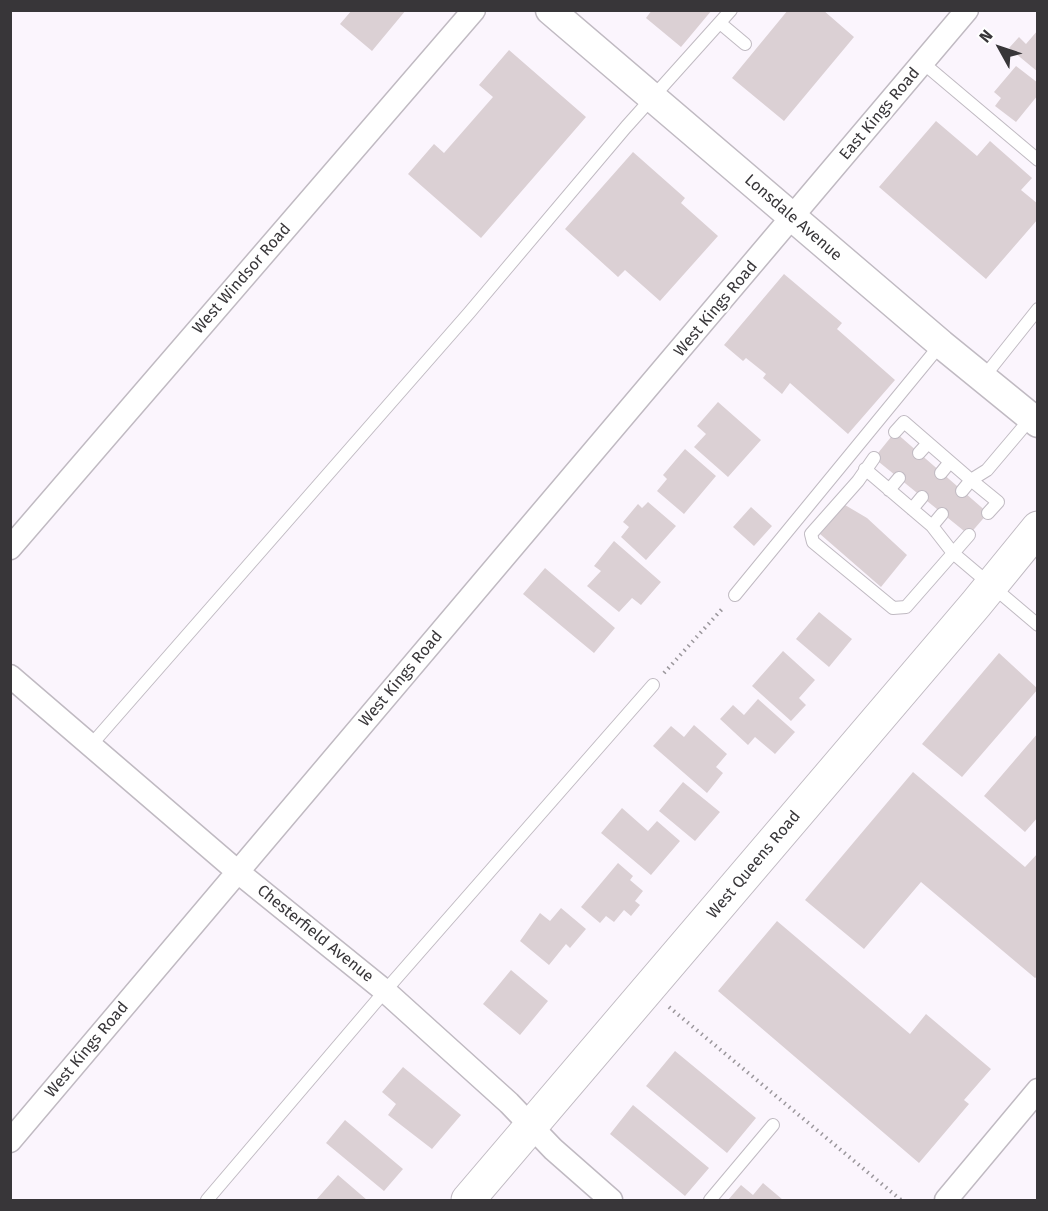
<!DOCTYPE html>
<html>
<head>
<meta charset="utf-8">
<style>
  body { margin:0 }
  #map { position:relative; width:1048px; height:1211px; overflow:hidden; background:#fbf5fd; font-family:"Fira Sans",sans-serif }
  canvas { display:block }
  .frame { position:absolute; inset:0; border:12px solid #383639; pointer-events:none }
  .north { position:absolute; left:970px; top:18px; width:60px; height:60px; -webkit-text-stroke:4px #fff; paint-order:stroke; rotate:310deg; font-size:16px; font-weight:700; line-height:24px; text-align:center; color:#383639 }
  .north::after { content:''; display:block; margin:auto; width:21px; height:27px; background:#383639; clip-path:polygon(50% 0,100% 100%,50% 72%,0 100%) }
</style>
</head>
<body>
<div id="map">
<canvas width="1048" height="1211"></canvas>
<div class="frame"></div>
<div class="north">N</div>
</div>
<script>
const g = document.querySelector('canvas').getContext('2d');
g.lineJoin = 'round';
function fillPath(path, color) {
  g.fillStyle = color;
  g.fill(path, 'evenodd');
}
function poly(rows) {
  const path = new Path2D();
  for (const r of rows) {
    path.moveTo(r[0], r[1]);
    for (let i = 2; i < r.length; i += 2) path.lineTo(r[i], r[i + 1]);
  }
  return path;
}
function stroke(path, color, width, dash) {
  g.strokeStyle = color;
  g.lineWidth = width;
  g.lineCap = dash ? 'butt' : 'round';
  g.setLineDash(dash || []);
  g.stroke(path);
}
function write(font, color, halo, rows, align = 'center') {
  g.font = font + ' "Fira Sans",sans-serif';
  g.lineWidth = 5;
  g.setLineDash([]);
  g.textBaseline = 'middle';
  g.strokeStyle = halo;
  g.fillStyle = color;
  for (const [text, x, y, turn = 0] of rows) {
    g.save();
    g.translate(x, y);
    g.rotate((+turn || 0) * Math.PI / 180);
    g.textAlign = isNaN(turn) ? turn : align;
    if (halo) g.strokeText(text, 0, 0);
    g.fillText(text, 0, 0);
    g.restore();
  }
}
fillPath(poly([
  [352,10,406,10,372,51,340,24],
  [652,10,712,10,681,47,646,18],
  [788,10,823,10,854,37,784,121,732,78],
  [1038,30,1038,72,1009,48,1019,37,1026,44],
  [509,50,586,117,481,238,408,174,434,144,444,153,493,97,479,85],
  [1016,66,1038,83,1038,95,1016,122,995,106,1001,98,994,92],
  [936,121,977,156,990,141,1032,178,1021,190,1038,204,1038,219,986,279,879,187],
  [633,152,685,198,681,203,718,236,660,301,625,270,618,277,565,229],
  [784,274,842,323,837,329,895,380,848,434,790,383,782,394,763,378,766,374,746,358,743,361,724,345],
  [718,402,761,440,728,477,694,447,706,434,697,426],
  [895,432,988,513,969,535,874,458],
  [685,449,716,476,684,514,657,491,667,479,663,475],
  [648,502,676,526,646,560,621,537,629,527,623,522,638,504,642,508],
  [845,505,867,518,907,555,881,587,820,534],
  [751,507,772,526,754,546,733,527],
  [614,541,661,582,641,605,632,598,619,612,587,586,601,571,594,566],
  [545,568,615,628,594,653,523,594],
  [819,612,852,639,829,667,796,639],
  [783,651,815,680,799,698,806,705,791,721,752,686],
  [999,653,1038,689,962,777,922,744],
  [758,699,795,732,775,754,755,737,748,745,720,719,733,705,744,715],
  [694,725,727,754,716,767,723,773,707,793,653,746,671,726,684,737],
  [1038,733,1038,817,1025,832,984,796],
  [913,772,1025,867,1038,853,1038,976,1035,978,921,882,864,949,805,900],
  [683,782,720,812,695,841,659,811],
  [622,808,648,831,657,821,680,841,651,875,601,833],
  [618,863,633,876,630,880,643,891,635,901,640,905,631,916,624,910,614,922,606,916,600,923,581,907],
  [561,908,586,929,570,948,566,944,549,965,520,941,540,913,550,921],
  [777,921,910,1034,926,1014,991,1069,964,1100,969,1104,919,1163,718,991],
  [511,970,548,1001,520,1035,483,1004],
  [675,1051,756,1118,727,1153,646,1086],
  [403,1067,461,1115,432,1149,388,1115,396,1104,382,1092],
  [633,1105,709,1168,685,1196,610,1134],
  [345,1120,403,1169,384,1191,326,1143],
  [338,1175,367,1200,316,1200],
  [763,1183,783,1200,728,1200,741,1185,753,1195]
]), '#dbd0d4');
const service = poly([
  [720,23,745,44],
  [923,63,1038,160],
  [983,378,1038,309],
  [895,432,904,422,971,480,987,470,1031,418],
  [919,453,928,443],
  [874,458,858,481,811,534,813,542,893,608,906,607,969,535],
  [865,469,932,526,953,553,1038,625],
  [941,473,950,462],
  [889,490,899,478],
  [962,491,971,480,998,502,988,513],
  [912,509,922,497],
  [932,526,942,514],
  [735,595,941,344],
  [91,745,469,313,626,127,731,10],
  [207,1200,385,991,653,685],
  [710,1200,773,1125]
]);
const minor = poly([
  [10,548,474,10],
  [10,676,238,872,385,991,509,1103,553,1149,611,1200],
  [10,1141,967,10],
  [946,1200,1038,1090]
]);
const tertiary = poly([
  [550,10,941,344,1038,423]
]);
const secondary = poly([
  [468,1200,976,604,1038,528]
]);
stroke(service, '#c0bac2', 14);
stroke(minor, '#c0bac2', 25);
stroke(tertiary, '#c0bac2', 31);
stroke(secondary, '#c0bac2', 35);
stroke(poly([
  [664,673,723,608],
  [669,1007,901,1200]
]), '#9b979c', 4, [1.5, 4.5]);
stroke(service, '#fff', 12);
stroke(minor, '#fff', 22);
stroke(tertiary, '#fff', 28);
stroke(secondary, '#fff', 33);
write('16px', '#383639', '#fff', [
  ["East Kings Road",880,114,-50],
  ["Lonsdale Avenue",793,218,41],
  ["West Windsor Road",242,279,-49],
  ["West Kings Road",716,309,-50],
  ["West Kings Road",401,679,-50],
  ["West Queens Road",754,865,-50],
  ["Chesterfield Avenue",315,934,39],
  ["West Kings Road",87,1050,-50]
]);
</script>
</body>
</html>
